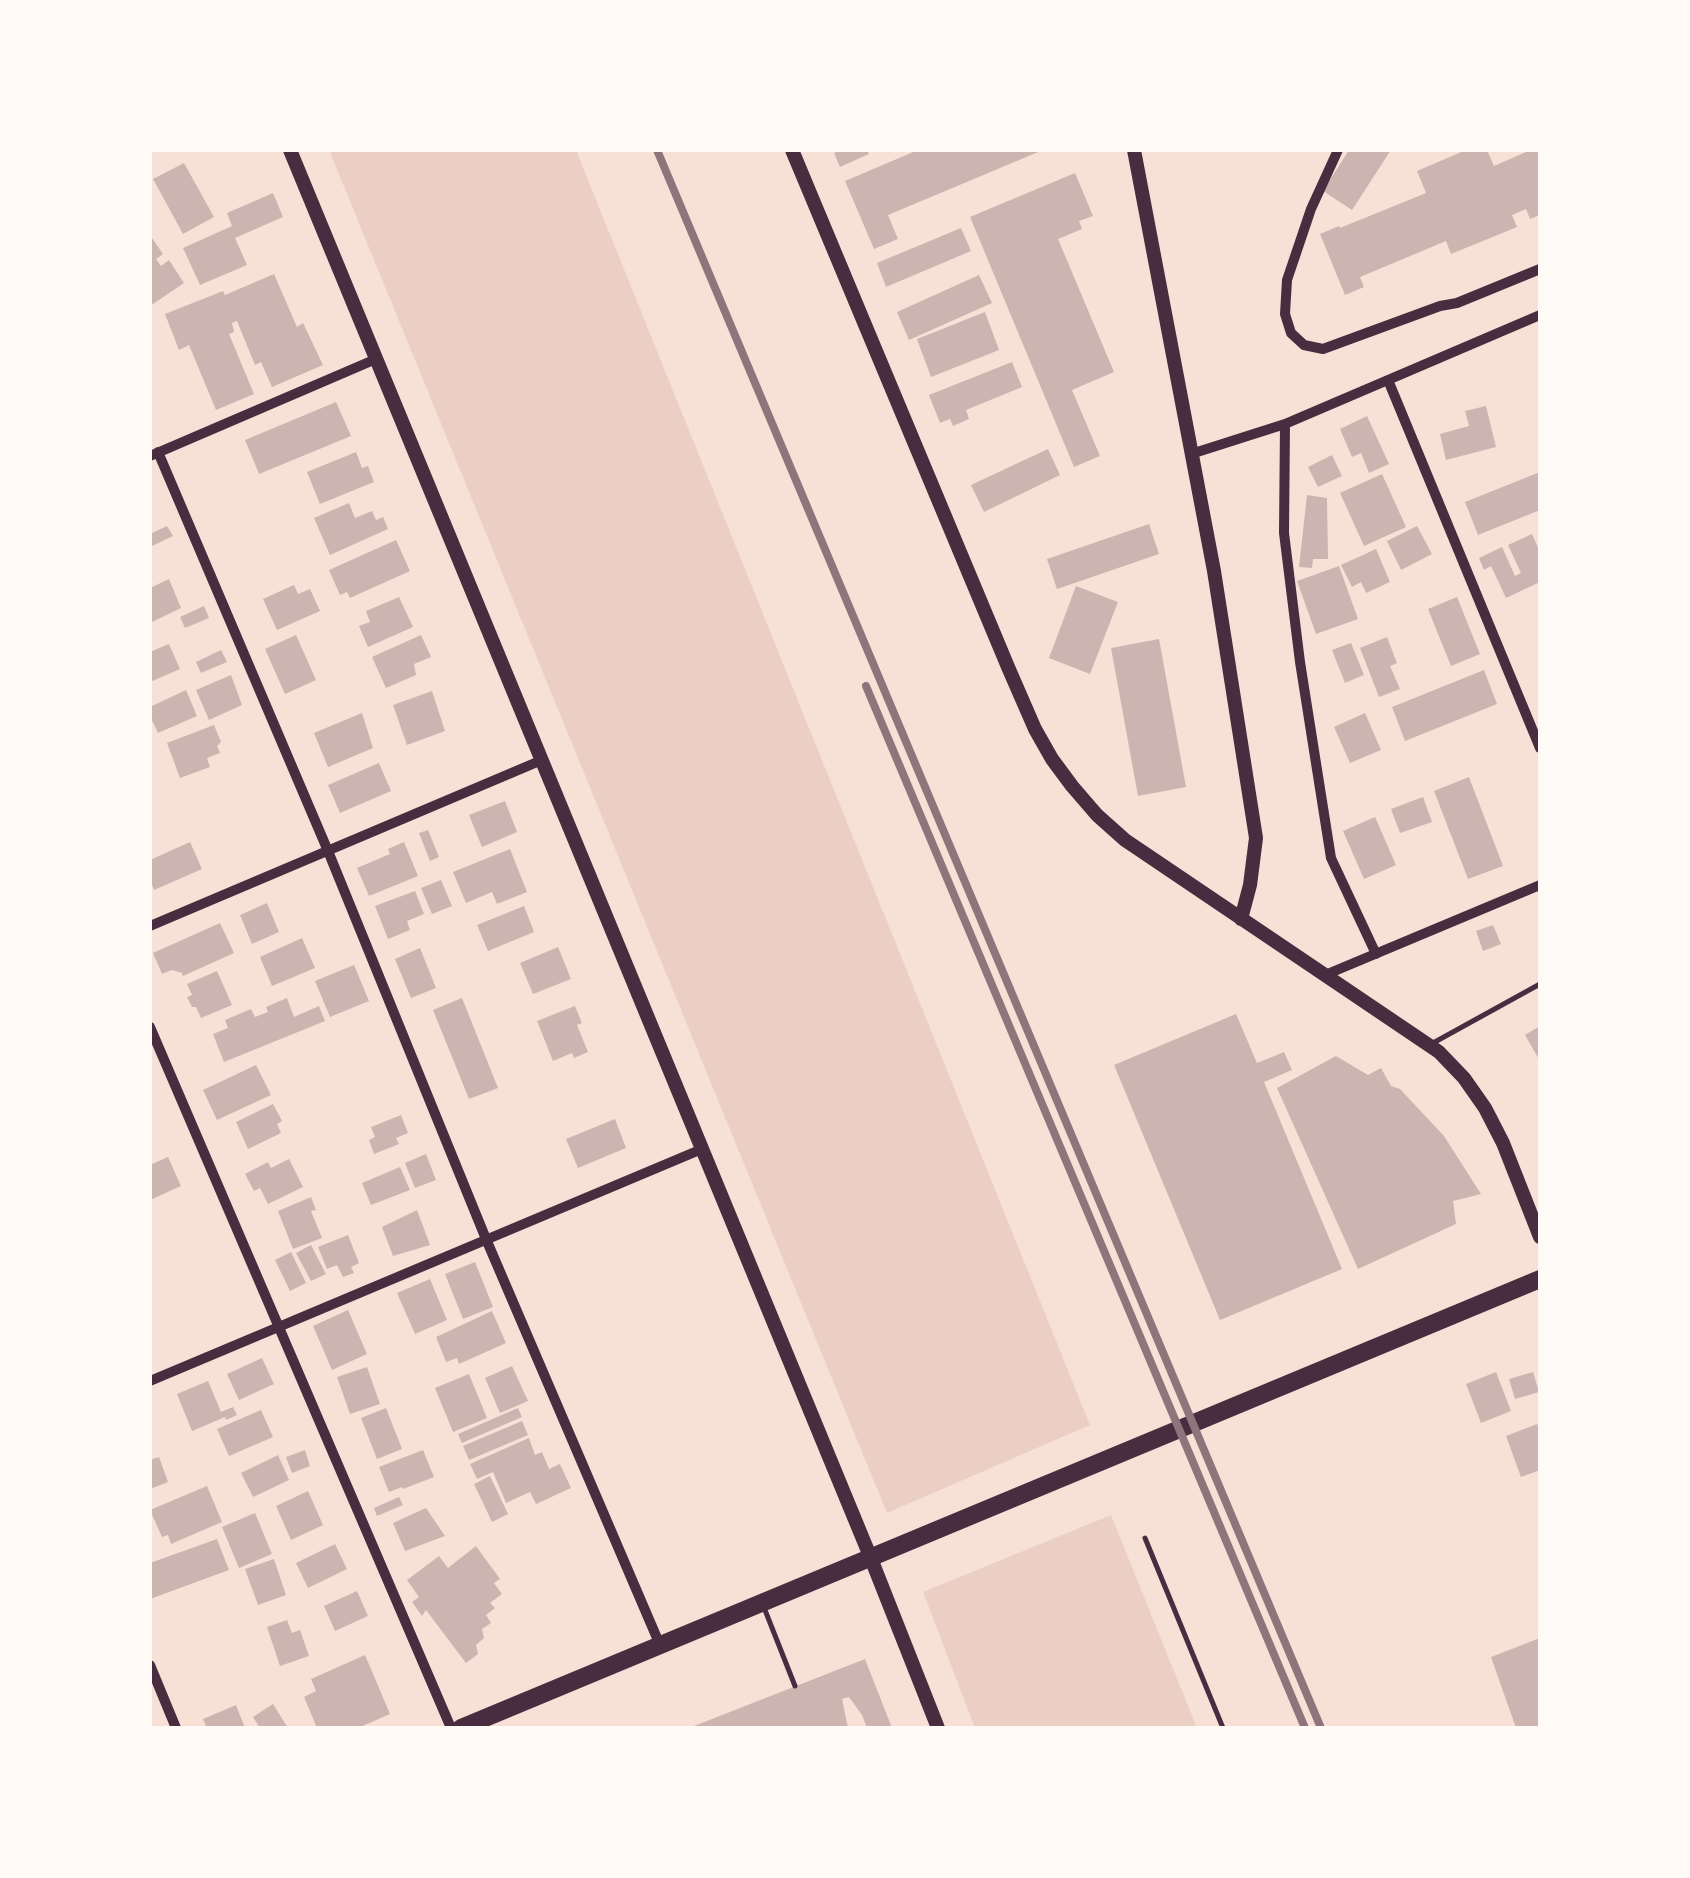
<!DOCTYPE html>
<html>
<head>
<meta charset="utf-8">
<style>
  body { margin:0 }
  #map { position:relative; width:1690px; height:1878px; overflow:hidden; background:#f7e1d7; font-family:"Asap Condensed",sans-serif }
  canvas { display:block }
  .frame { position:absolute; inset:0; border:152px solid #fffaf5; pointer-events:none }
</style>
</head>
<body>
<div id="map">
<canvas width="1690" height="1878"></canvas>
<div class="frame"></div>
</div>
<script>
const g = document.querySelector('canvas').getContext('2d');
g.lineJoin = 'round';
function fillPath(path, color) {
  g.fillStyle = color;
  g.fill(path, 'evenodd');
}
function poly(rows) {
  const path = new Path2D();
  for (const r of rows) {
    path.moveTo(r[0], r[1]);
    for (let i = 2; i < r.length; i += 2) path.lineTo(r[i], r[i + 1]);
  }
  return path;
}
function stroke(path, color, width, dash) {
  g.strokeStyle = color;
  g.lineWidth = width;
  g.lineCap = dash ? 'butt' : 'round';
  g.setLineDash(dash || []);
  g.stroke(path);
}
fillPath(poly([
  [329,150,576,150,1090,1425,887,1513],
  [1111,1515,1197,1728,975,1728,923,1592]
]), '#ebcfc5');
fillPath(poly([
  [841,150,867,150,869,154,840,167,834,153],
  [918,150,1043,150,888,215,898,239,874,249,845,181],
  [1349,150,1391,150,1352,210,1323,191],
  [1466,150,1487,150,1494,166,1526,152,1525,150,1540,150,1540,215,1530,219,1526,209,1512,215,1517,227,1451,254,1446,241,1360,277,1364,287,1345,295,1320,234,1339,226,1340,228,1426,193,1417,171],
  [184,163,214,217,183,234,153,179],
  [1075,173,1093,216,1079,221,1082,229,1058,239,1114,372,1072,390,1100,456,1074,467,970,217],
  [273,193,283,217,235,238,247,265,200,285,183,248,232,226,227,213],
  [961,228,971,251,886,287,877,263],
  [150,235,163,254,156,259,161,266,169,260,184,283,150,306],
  [274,274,297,327,303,323,323,365,272,387,261,362,255,365,237,321,232,323,234,332,229,334,254,394,216,410,189,345,179,350,165,314,223,291,225,295],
  [979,275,992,303,909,340,897,312],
  [985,312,999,350,931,377,917,339],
  [1012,362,1022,387,966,410,969,419,953,426,950,419,940,423,929,395],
  [336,402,351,436,259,474,245,440],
  [1486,406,1496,447,1446,460,1440,434,1469,426,1465,411],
  [1367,416,1389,464,1369,473,1361,453,1352,457,1340,429],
  [1048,449,1060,475,984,512,971,485],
  [356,452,362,468,368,466,374,482,320,504,307,472],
  [1332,455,1342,476,1318,487,1308,467],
  [1540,472,1540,510,1478,535,1465,502],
  [1382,474,1406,527,1364,546,1340,493],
  [1307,495,1327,498,1328,559,1313,559,1312,568,1299,567],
  [349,503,355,518,372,511,376,520,383,517,388,529,330,555,314,518],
  [1149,524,1159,554,1057,589,1047,559],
  [167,526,173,536,150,547,150,534],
  [1417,526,1432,554,1401,570,1387,541],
  [1532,534,1540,552,1540,582,1506,598,1491,566,1484,570,1479,558,1502,547,1515,576,1521,573,1508,545],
  [396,540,410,571,350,598,347,592,340,595,329,570],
  [1376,549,1390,582,1366,593,1361,582,1352,587,1341,565],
  [1339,566,1358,619,1316,634,1297,581],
  [169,579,181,608,150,623,150,588],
  [294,585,298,594,310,589,320,611,277,630,263,599],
  [1076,586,1118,602,1090,674,1049,658],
  [399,597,413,627,368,647,359,626,370,622,366,611],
  [1457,597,1480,654,1451,666,1428,609],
  [204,606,209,618,185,628,180,617],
  [296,635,316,680,285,694,265,649],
  [421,635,431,657,414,664,416,675,386,688,372,657],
  [1387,637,1397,663,1390,666,1400,689,1379,697,1360,648],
  [1159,639,1186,787,1138,796,1111,648],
  [1351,643,1364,675,1345,683,1332,650],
  [169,644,180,669,150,682,150,652],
  [221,650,227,662,201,673,196,662],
  [1484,670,1497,704,1405,741,1392,707],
  [231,675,242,705,209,720,196,690],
  [186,690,197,716,158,733,150,716,150,707],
  [432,691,445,731,407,745,393,705],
  [362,713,373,748,328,767,314,733],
  [1365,713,1381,750,1350,763,1334,727],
  [214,725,221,742,217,746,220,753,207,758,210,767,180,778,167,743],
  [379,763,391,791,340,813,328,785],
  [1469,777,1503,866,1468,879,1434,791],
  [1423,797,1432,822,1400,833,1391,809],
  [505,801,517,832,482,847,469,815],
  [1375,817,1396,865,1364,879,1343,831],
  [428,830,439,857,430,861,419,833],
  [190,842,202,869,154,890,150,880,150,860],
  [404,842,418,876,369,896,357,868,390,854,388,849],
  [510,849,527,892,497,904,492,892,466,903,453,872],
  [441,880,452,906,432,914,421,888],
  [415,891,424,914,407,921,410,930,388,939,375,906],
  [267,903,279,932,252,944,240,915],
  [524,906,534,932,488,951,477,925],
  [220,923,234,953,183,976,182,973,172,970,162,974,153,953],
  [1493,925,1501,944,1483,951,1476,931],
  [302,938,315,968,272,986,260,957],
  [558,947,571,979,533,994,520,963],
  [420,948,436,988,411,998,395,959],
  [354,965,369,1001,330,1017,315,981],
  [217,971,232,1005,201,1018,196,1007,192,1007,187,997,192,995,187,984],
  [287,998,294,1017,319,1006,325,1021,224,1062,213,1034,228,1028,225,1020,251,1009,255,1017,268,1012,266,1007],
  [462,998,498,1088,469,1099,433,1010],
  [575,1006,582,1023,577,1025,588,1052,574,1058,572,1053,553,1061,537,1021],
  [1236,1014,1257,1063,1284,1052,1292,1070,1264,1082,1342,1269,1220,1320,1114,1065],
  [1540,1026,1540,1061,1525,1035],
  [1336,1056,1368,1075,1381,1068,1391,1086,1400,1089,1444,1136,1481,1194,1453,1201,1456,1224,1358,1269,1277,1088],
  [256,1065,271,1095,217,1120,203,1090],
  [273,1104,282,1121,277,1124,281,1133,248,1149,236,1122],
  [401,1115,408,1133,396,1138,399,1144,374,1154,369,1140,375,1137,371,1127],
  [615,1119,626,1148,578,1168,566,1139],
  [426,1154,436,1180,415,1188,405,1163],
  [168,1157,181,1186,150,1200,150,1165],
  [289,1159,303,1187,268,1204,260,1188,254,1191,245,1174,268,1162,271,1168],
  [400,1167,410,1190,371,1205,362,1183],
  [311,1197,316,1210,311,1211,322,1238,293,1249,278,1211],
  [417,1210,430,1245,393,1256,382,1227],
  [348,1235,359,1263,351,1267,354,1273,343,1277,337,1265,327,1269,318,1247],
  [311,1245,326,1274,311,1281,296,1253],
  [291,1252,306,1283,290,1291,275,1260],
  [475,1262,493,1307,463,1319,445,1274],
  [430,1279,447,1320,415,1334,397,1293],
  [348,1310,367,1354,332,1370,313,1326],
  [492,1311,506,1343,459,1364,457,1358,446,1362,436,1337],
  [262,1358,274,1384,239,1400,227,1374],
  [512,1366,528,1401,500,1413,485,1378],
  [367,1367,380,1404,350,1414,337,1377],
  [1496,1372,1511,1411,1481,1423,1466,1384],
  [1533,1372,1539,1392,1515,1399,1509,1379],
  [469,1374,487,1418,453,1432,435,1388],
  [208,1381,221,1412,233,1407,237,1415,226,1420,225,1417,192,1431,177,1394],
  [386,1408,402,1449,377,1459,361,1418],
  [518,1408,522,1417,462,1443,458,1434],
  [261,1410,273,1437,229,1456,217,1429],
  [522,1421,528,1435,469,1460,463,1446],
  [1537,1424,1540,1432,1540,1470,1521,1477,1506,1436],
  [529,1438,535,1455,542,1452,549,1469,560,1464,571,1488,536,1504,530,1492,506,1503,493,1472,477,1479,470,1464],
  [305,1450,310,1466,292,1473,286,1457],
  [423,1450,434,1477,403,1489,402,1487,389,1492,379,1467],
  [278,1455,289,1480,253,1497,241,1473],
  [159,1457,168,1482,150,1489,150,1460],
  [490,1476,508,1514,492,1522,474,1484],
  [207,1486,222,1522,171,1544,168,1535,162,1537,150,1510],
  [308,1491,323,1525,291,1540,276,1506],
  [399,1497,403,1505,377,1516,374,1508],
  [426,1508,445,1536,405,1551,393,1523],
  [255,1513,272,1554,239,1568,222,1527],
  [217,1539,229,1570,150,1599,150,1563],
  [335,1544,347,1569,308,1588,296,1563],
  [476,1546,500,1579,494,1583,502,1594,490,1603,495,1608,486,1615,491,1623,482,1629,484,1638,476,1645,478,1654,466,1663,426,1610,422,1616,412,1602,419,1597,407,1580,439,1556,448,1568],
  [274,1559,286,1595,258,1605,245,1569],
  [357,1591,368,1616,335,1631,324,1606],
  [287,1620,292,1633,300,1630,309,1656,280,1666,267,1627],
  [1540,1638,1540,1728,1516,1728,1491,1657],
  [365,1655,390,1714,358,1728,317,1728,304,1697,316,1691,311,1679],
  [865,1659,892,1728,867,1728,862,1715,849,1697,842,1699,848,1728,689,1728],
  [273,1704,288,1728,260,1728,253,1717],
  [236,1705,245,1728,207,1728,203,1719]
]), '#ccb4b1');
stroke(poly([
  [1145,1538,1223,1728]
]), '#4a2c40', 5);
stroke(poly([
  [1433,1043,1540,984],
  [763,1605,795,1686]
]), '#4a2c40', 5);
stroke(poly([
  [1338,150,1311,209,1287,280,1285,314,1291,333,1304,345,1323,349,1440,306,1457,303,1540,269],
  [1388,380,1540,748],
  [1285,424,1284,533,1300,662,1331,858,1376,954],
  [158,452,328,851,486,1239,660,1645],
  [1191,454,1285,424,1540,315],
  [150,456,376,359],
  [150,926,542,760],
  [1325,975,1540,885],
  [150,1027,451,1728],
  [150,1381,702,1149],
  [150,1665,176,1728]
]), '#4a2c40', 10);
stroke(poly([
  [290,150,870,1556,938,1728],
  [792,150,1008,667,1035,729,1052,759,1072,786,1097,815,1125,840,1439,1052,1464,1078,1485,1108,1503,1143,1540,1237],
  [1134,150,1214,571,1256,838,1250,885,1241,919]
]), '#4a2c40', 14);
stroke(poly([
  [461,1728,1540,1279]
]), '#4a2c40', 18);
stroke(poly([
  [657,150,1321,1728],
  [866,686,1305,1728]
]), '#8f747c', 8);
</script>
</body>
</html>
